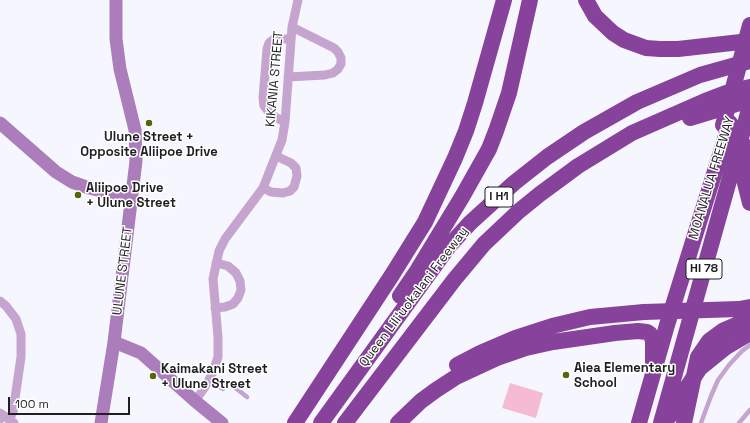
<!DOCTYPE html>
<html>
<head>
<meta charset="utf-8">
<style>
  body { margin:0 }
  #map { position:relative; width:750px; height:423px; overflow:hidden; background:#f6f6ff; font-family:"Space Grotesk",sans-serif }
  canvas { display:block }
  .scale { position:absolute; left:8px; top:397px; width:122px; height:18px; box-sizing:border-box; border:2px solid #1f1f22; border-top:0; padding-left:5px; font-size:12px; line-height:14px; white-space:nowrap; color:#1f1f22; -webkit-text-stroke:3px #fff; paint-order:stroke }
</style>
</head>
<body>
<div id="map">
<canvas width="750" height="423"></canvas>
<div class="scale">100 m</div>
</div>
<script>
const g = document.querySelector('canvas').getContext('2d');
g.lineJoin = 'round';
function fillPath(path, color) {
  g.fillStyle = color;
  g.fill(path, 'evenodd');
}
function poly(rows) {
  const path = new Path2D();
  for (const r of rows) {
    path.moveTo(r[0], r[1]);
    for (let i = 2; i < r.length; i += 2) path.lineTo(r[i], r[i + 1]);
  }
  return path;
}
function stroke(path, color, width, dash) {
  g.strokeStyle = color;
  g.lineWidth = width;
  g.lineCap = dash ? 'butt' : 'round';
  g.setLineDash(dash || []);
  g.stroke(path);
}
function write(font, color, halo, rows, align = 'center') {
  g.font = font + ' "Space Grotesk",sans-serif';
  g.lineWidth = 3;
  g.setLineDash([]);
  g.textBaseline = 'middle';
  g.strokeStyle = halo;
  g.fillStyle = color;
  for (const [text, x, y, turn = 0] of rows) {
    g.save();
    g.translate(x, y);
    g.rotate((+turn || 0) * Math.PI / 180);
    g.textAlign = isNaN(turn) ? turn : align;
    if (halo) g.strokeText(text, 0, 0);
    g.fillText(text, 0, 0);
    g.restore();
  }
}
fillPath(poly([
  [510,383,543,393,536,418,502,408]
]), '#f4bbd3');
stroke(poly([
  [209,380,223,389,228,382,247,397],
  [0,423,5,416],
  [701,423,711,396,718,380,729,365,742,351,750,345],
  [739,423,750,410]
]), '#c5a5cf', 4.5);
stroke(poly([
  [288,77,325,75,333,73,338,69,341,64,341,58,338,52,334,48,292,27],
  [285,122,275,117,268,111,264,106,263,98,267,49,269,43,274,39,291,39],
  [263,188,271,192,283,193,290,191,294,187,297,176,296,168,291,163,276,156],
  [0,301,6,306,16,319,21,334,21,357,13,412,9,420],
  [215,308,225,307,233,304,238,298,241,290,240,281,236,273,228,266,216,263],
  [195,401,205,387,213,372,218,357,218,337,213,279,219,251,225,239,263,188,282,140,285,122,292,27,298,0],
  [0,413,14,423]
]), '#c5a5cf', 9);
stroke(poly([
  [0,123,56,172,72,182,89,188,132,198],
  [114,342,141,353,195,401,222,423],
  [101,423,114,342,136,161,135,130,120,69,116,39,116,0]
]), '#ab7dba', 13);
stroke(poly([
  [586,0,595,16,613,33,624,40,646,48,660,49,678,49,750,41],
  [690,118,750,100],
  [747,147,744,167,744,179,750,203],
  [400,296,417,271,462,197,489,149,496,131,509,93,530,0],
  [457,365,480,353,515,338,552,326,590,317,644,312],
  [670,416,675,405,700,368,726,347,750,333],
  [295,423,392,275,425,222,455,158,466,131,475,103,504,0],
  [321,423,449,246,470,223,514,183,547,157,584,132,637,102,700,75,750,61],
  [345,423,454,280,484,244,519,211,540,194,578,166,632,133,705,101,726,93,750,87],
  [398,423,421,401,436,390,456,377,497,358,526,348,553,342,615,333,638,331,647,332,650,334,653,340,653,372],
  [639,423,667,325,730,123],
  [661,423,750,106]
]), '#87439b', 16);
stroke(poly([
  [723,125,750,25],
  [644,312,739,309,750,307],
  [684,423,698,357,709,341,724,330,750,319]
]), '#87439b', 16);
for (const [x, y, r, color] of [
  [149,123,4,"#56650a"],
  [78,195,4,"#56650a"],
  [566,375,4,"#56650a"],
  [153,376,4,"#56650a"]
]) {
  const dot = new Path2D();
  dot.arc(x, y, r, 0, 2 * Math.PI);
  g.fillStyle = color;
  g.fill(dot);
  stroke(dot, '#fff', 1.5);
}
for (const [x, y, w] of [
  [499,197,28],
  [704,269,36]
]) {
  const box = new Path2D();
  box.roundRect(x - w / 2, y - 10, w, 20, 3);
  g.fillStyle = '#fff';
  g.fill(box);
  stroke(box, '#1f1f22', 1);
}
write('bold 12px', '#1f1f22', null, [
  ["I H1",499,197],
  ["HI 78",704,269]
]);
write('13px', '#1f1f22', '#fff', [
  ["KIKANIA STREET",275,79,-85],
  ["MOANALUA FREEWAY",712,178,-73],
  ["ULUNE STREET",123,271,-83],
  ["Queen Liliʻuokalani Freeway",414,297,-53]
]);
write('bold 13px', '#1f1f22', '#fff', [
  ["Ulune Street +",149,137,"center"],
  ["Opposite Aliipoe Drive",149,152,"center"],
  ["Aliipoe Drive",86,188],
  ["+ Ulune Street",86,203],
  ["Aiea Elementary",574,368],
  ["School",574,383],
  ["Kaimakani Street",161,369],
  ["+ Ulune Street",161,384]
], 'left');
</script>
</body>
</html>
